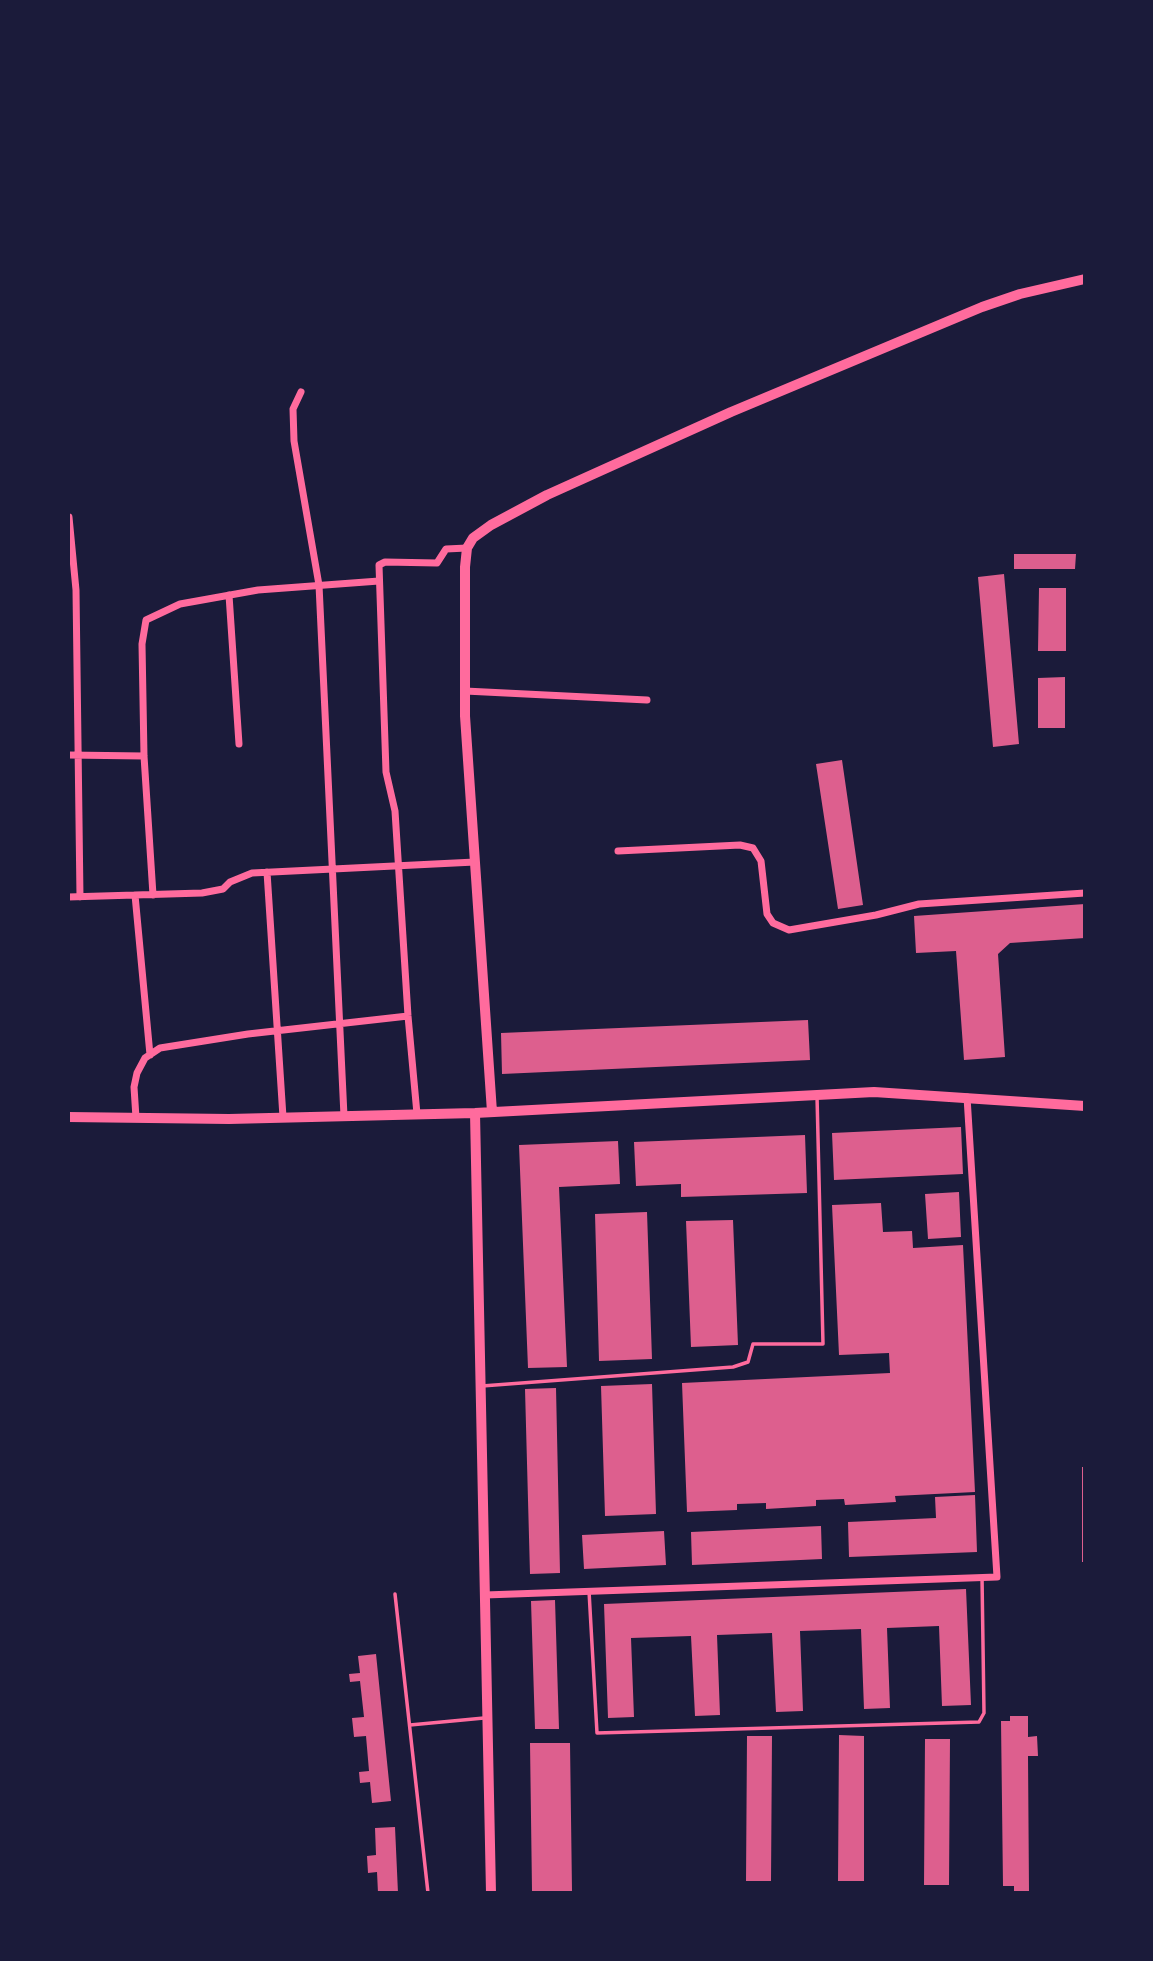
<!DOCTYPE html>
<html>
<head>
<meta charset="utf-8">
<style>
  body { margin:0 }
  #map { position:relative; width:1153px; height:1961px; overflow:hidden; background:#1b1b3a; font-family:Cabin,sans-serif }
  canvas { display:block }
  .frame { position:absolute; inset:0; border:70px solid #1b1b3a; pointer-events:none }
</style>
</head>
<body>
<div id="map">
<canvas width="1153" height="1961"></canvas>
<div class="frame"></div>
</div>
<script>
const g = document.querySelector('canvas').getContext('2d');
g.lineJoin = 'round';
function fillPath(path, color) {
  g.fillStyle = color;
  g.fill(path, 'evenodd');
}
function poly(rows) {
  const path = new Path2D();
  for (const r of rows) {
    path.moveTo(r[0], r[1]);
    for (let i = 2; i < r.length; i += 2) path.lineTo(r[i], r[i + 1]);
  }
  return path;
}
function stroke(path, color, width, dash) {
  g.strokeStyle = color;
  g.lineWidth = width;
  g.lineCap = dash ? 'butt' : 'round';
  g.setLineDash(dash || []);
  g.stroke(path);
}
fillPath(poly([
  [1014,554,1076,554,1075,569,1014,569],
  [1004,574,1019,744,993,747,978,577],
  [1039,588,1066,588,1066,651,1038,651],
  [1065,677,1065,728,1038,728,1038,678],
  [842,760,863,905,838,909,816,764],
  [1085,904,1085,938,1010,943,998,954,1005,1057,964,1060,956,951,916,953,914,916],
  [808,1020,810,1060,502,1074,501,1033],
  [961,1127,963,1174,834,1180,832,1133],
  [805,1135,807,1193,681,1197,681,1184,636,1186,634,1142],
  [618,1141,620,1184,559,1187,567,1367,528,1368,519,1145],
  [959,1192,961,1237,928,1239,925,1194],
  [881,1203,883,1232,912,1231,913,1248,963,1245,975,1492,895,1496,896,1502,845,1505,844,1499,816,1500,816,1506,766,1509,766,1503,737,1504,737,1510,687,1512,682,1383,890,1373,889,1353,839,1355,832,1205],
  [647,1212,652,1359,599,1361,595,1214],
  [733,1220,738,1345,691,1347,686,1221],
  [652,1384,656,1514,605,1516,601,1386],
  [556,1388,560,1573,530,1574,525,1389],
  [1082,1467,1085,1467,1085,1562,1082,1562],
  [975,1495,977,1552,849,1557,848,1522,936,1518,935,1497],
  [821,1526,822,1559,692,1565,691,1532],
  [664,1531,666,1565,584,1569,582,1535],
  [966,1589,971,1705,942,1706,939,1626,887,1628,890,1708,864,1709,861,1629,800,1631,803,1711,776,1712,772,1633,717,1635,720,1715,695,1716,691,1636,631,1638,634,1717,608,1718,604,1604],
  [555,1600,559,1729,535,1729,531,1601],
  [376,1654,391,1801,372,1803,370,1782,360,1783,359,1772,369,1771,366,1736,354,1737,352,1718,364,1717,360,1681,350,1682,349,1674,360,1673,358,1656],
  [1010,1716,1028,1716,1028,1737,1037,1736,1038,1756,1028,1756,1029,1891,1014,1891,1014,1886,1003,1886,1001,1721,1010,1721],
  [839,1735,864,1736,864,1881,838,1881],
  [747,1736,772,1736,771,1881,746,1881],
  [925,1739,950,1739,949,1885,924,1885],
  [530,1743,570,1743,572,1891,532,1891],
  [395,1827,398,1893,378,1893,377,1872,368,1873,367,1856,376,1855,375,1828]
]), '#dd5f8e');
stroke(poly([
  [482,1386,733,1367,748,1362,753,1344,823,1344,817,1096],
  [589,1591,597,1733,979,1722,984,1713,982,1577],
  [395,1594,428,1893],
  [410,1725,484,1718]
]), '#ff6b9d', 3.5);
stroke(poly([
  [301,392,293,409,294,441,319,585,344,1116],
  [69,517,76,590,80,897],
  [229,595,239,744],
  [465,691,647,700],
  [68,755,144,756],
  [618,851,740,845,753,848,761,861,767,914,773,923,789,930,876,915,919,904,1085,893],
  [267,872,283,1117],
  [135,895,150,1055],
  [153,895,144,756,142,644,146,620,180,604,258,590,379,581],
  [68,897,202,893,223,889,230,882,252,873,475,862],
  [417,1114,408,1016,395,811,386,772,379,565,385,562,437,563,446,549,467,548],
  [136,1118,134,1087,137,1073,145,1058,160,1048,248,1034,408,1016],
  [485,1595,997,1577,967,1097]
]), '#ff6b9d', 7);
stroke(poly([
  [492,1112,465,716,465,567,467,548,473,538,491,525,547,495,731,412,982,307,1020,294,1085,279],
  [475,1113,491,1893],
  [68,1117,229,1119,475,1113,874,1092,1085,1106]
]), '#ff6b9d', 10);
</script>
</body>
</html>
